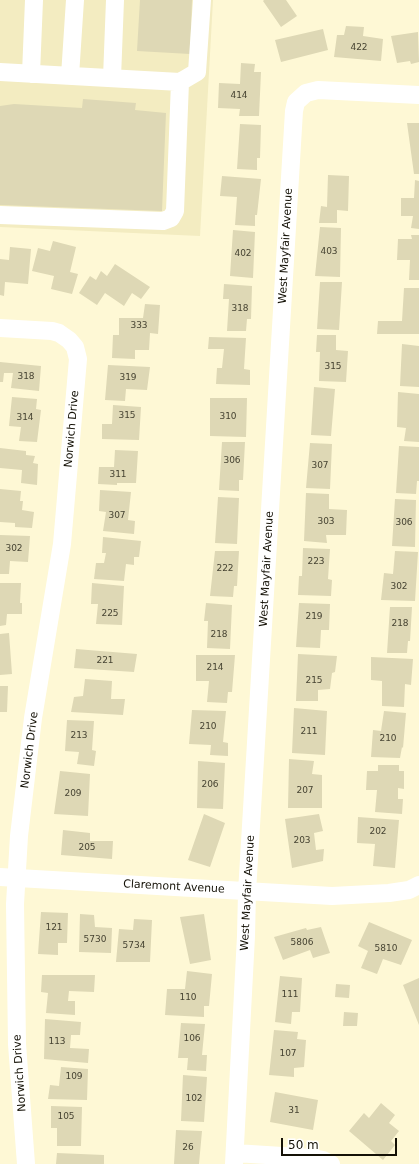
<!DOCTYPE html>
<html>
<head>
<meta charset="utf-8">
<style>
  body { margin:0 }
  #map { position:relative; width:419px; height:1164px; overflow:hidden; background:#fef8d5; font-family:"DejaVu Sans",sans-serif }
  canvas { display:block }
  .scale { position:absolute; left:281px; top:1138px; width:116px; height:18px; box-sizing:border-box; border:2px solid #141106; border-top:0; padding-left:5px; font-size:12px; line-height:14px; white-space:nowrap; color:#141106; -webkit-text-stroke:3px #fff; paint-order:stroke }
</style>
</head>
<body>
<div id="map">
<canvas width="419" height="1164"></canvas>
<div class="scale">50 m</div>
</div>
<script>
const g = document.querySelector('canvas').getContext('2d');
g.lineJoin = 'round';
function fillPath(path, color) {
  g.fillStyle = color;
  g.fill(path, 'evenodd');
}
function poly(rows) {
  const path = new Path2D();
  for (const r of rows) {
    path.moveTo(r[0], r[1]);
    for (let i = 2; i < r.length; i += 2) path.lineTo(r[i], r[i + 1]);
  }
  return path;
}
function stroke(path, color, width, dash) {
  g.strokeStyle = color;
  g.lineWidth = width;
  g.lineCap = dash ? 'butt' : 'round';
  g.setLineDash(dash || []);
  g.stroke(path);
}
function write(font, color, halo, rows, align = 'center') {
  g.font = font + ' "DejaVu Sans",sans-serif';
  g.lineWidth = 3.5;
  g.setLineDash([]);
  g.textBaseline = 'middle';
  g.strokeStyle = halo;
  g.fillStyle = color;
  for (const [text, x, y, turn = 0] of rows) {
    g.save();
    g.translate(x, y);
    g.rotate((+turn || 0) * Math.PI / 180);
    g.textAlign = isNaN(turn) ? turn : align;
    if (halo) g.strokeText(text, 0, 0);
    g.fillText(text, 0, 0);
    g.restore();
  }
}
fillPath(poly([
  [0,0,213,0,200,236,0,227]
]), '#f3ecc1');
fillPath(poly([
  [140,0,192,0,190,54,137,51],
  [264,0,286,0,297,16,281,27,263,1],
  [346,26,364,27,363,36,383,39,381,61,334,57,337,35,344,35],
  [323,29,328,50,281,62,275,40],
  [418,32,419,62,411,64,410,61,397,63,391,36],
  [241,63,255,64,254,72,261,72,259,116,239,116,240,109,218,108,219,83,240,84],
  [83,99,136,103,135,110,166,113,162,211,0,205,0,106,14,104,82,108],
  [407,123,419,123,419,174,414,174],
  [240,124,261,125,260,158,257,158,257,170,237,169],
  [328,175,349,176,348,211,337,210,337,223,319,223,321,206,327,207],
  [222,176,261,179,257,215,255,215,255,226,235,225,237,197,220,196],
  [415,180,419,181,419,229,411,228,413,216,401,216,401,198,414,198],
  [320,227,341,228,340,277,315,276],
  [233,230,255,232,253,278,230,276],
  [411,235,419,235,419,280,409,280,410,260,397,260,398,239,412,239],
  [53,241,76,247,70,272,78,274,72,294,51,289,54,276,32,271,38,248,50,251],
  [10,247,31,249,28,284,5,282,4,296,0,295,0,259,9,260],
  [115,264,150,287,141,299,132,293,124,306,105,293,97,305,79,293,90,276,96,280,101,271,107,276],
  [320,282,342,282,339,330,317,329],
  [224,284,252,286,251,319,247,319,246,331,227,331,229,299,223,299],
  [404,288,419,288,419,334,377,334,378,321,402,321],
  [145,304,160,305,158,334,150,333,149,350,135,350,135,359,112,358,113,335,119,335,119,318,143,318],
  [317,335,336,335,336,350,348,351,346,382,319,381,320,352,316,352],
  [209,337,246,338,244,369,250,370,250,385,216,384,217,368,222,368,224,349,208,349],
  [402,344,419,346,419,387,400,386],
  [0,362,41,366,39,391,11,388,13,373,4,373,3,382,0,382],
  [108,365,150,367,147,390,126,389,125,401,105,400],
  [314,387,335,389,331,436,311,435],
  [398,392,419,394,419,442,404,441,406,428,397,427],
  [12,397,37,399,36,409,41,410,37,442,19,441,21,427,9,426],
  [210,398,247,398,246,437,210,436],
  [113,405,141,407,139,440,102,439,102,424,112,424],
  [222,442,245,442,243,480,239,480,239,491,219,490],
  [310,443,332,444,330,489,306,488],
  [399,446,419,447,419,481,417,481,416,494,396,493],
  [0,448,26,451,26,455,35,456,33,463,38,464,37,485,21,483,22,470,0,468],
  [115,450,138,451,136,483,117,483,117,485,98,484,99,467,114,467],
  [0,489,21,491,20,501,23,501,22,510,34,512,32,528,15,527,15,523,0,522],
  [100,490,131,492,128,520,135,521,134,534,103,531,106,512,99,511],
  [306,493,329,494,329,509,347,510,346,535,326,535,327,543,304,541],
  [218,497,239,498,237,544,215,543],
  [395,499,416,500,415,547,392,546],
  [0,535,30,536,28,562,10,561,9,574,0,574],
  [103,537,141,541,139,557,134,557,134,565,126,564,124,581,94,579,96,563,104,563,106,553,102,553],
  [303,548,330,549,328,579,332,580,331,596,298,595,299,576,302,576],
  [215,551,239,551,237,586,234,586,233,597,210,596],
  [395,551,418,552,415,601,381,600,384,573,393,574],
  [0,583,21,583,20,603,22,603,22,614,7,614,6,625,0,626],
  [92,583,124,586,122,625,96,624,98,604,91,604],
  [206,603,232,605,230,649,207,648,208,621,204,621],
  [299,603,330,604,329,630,321,630,320,648,296,647],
  [390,607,412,607,410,641,408,641,407,653,387,653],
  [9,633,12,674,0,675,0,634],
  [76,649,137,654,134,672,74,668],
  [298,654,337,656,335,672,332,673,330,689,318,690,318,701,296,701],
  [196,655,235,655,232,692,228,692,227,703,207,702,209,681,196,681],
  [371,657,413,659,411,685,405,684,404,707,382,706,382,681,371,680],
  [85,679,112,681,111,699,125,699,123,715,71,712,74,697,83,696],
  [0,686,8,686,7,712,0,712],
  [294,708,327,711,325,755,292,753],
  [192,710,226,711,223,742,228,743,228,756,210,755,211,745,189,744],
  [384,711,406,713,403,748,402,747,400,758,371,757,373,730,381,731],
  [67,720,94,721,92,750,96,751,94,766,77,764,79,752,65,751],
  [289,759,314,761,312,774,322,775,322,808,288,808],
  [198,761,225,763,223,809,197,808],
  [378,765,399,765,399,771,404,771,404,789,398,788,398,799,403,799,402,814,375,812,377,790,366,790,367,771,378,771],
  [60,771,90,774,88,816,54,814],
  [204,814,225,823,210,867,188,860],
  [319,814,323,831,314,833,316,850,324,849,323,861,292,868,285,819],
  [358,817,399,820,395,868,373,866,375,844,357,843],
  [63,830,90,833,90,841,113,841,112,859,61,855],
  [41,912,68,913,67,943,58,943,58,955,38,954],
  [80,914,94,915,95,927,112,928,111,953,79,952],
  [204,914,211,960,190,964,180,917],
  [134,919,152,920,150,962,116,962,119,929,133,930],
  [369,922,412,940,401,965,383,959,377,974,361,968,368,951,358,946],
  [321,927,330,953,313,958,310,950,283,960,274,937,306,928,307,930],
  [187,971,212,974,209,1006,204,1006,204,1017,165,1015,167,989,185,989],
  [42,975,95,975,94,992,69,991,68,1001,75,1001,75,1015,46,1013,48,993,41,992],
  [280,976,302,978,300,1012,292,1012,291,1024,275,1022],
  [419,978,419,1025,403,985],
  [336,984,350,985,349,998,335,997],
  [344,1012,358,1013,357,1026,343,1026],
  [45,1019,81,1022,80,1035,71,1035,70,1048,89,1049,88,1063,44,1059],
  [181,1023,205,1024,202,1055,207,1055,206,1071,187,1070,188,1058,178,1058],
  [274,1030,298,1032,297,1039,306,1040,304,1067,294,1068,294,1077,269,1075],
  [61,1067,88,1069,87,1100,48,1099,50,1085,59,1086],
  [183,1075,207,1077,204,1122,181,1121],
  [275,1092,318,1100,313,1130,270,1122],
  [381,1103,395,1115,389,1123,399,1131,391,1141,395,1145,383,1160,349,1131,364,1113,369,1118],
  [51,1106,82,1107,81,1146,57,1146,57,1128,51,1128],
  [176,1130,202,1131,199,1164,174,1164],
  [57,1153,104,1155,104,1164,56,1164]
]), '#ded8b5');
stroke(poly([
  [0,72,180,82,197,72,202,0],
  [31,74,34,0],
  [70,76,75,0],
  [112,78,115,0],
  [0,215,163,221,171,218,175,211,180,82],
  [0,328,52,331,59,333,69,340,75,347,78,359,62,544,33,718,19,836,15,904,17,1044,26,1164],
  [0,877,332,896,389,893,409,890,419,885],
  [235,1153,313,1158,323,1160,331,1164],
  [234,1164,246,936,247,892,294,111,296,102,306,93,318,90,419,95]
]), '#fff', 18);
write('9px', '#464332', null, [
  ["422",359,48],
  ["414",239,96],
  ["403",329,252],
  ["402",243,254],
  ["318",240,309],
  ["333",139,326],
  ["315",333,367],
  ["318",26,377],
  ["319",128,378],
  ["315",127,416],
  ["310",228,417],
  ["314",25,418],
  ["306",232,461],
  ["307",320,466],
  ["311",118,475],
  ["307",117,516],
  ["303",326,522],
  ["306",404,523],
  ["302",14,549],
  ["223",316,562],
  ["222",225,569],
  ["302",399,587],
  ["225",110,614],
  ["219",314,617],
  ["218",400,624],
  ["218",219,635],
  ["221",105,661],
  ["214",215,668],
  ["215",314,681],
  ["210",208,727],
  ["211",309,732],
  ["213",79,736],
  ["210",388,739],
  ["206",210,785],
  ["207",305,791],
  ["209",73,794],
  ["202",378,832],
  ["203",302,841],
  ["205",87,848],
  ["121",54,928],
  ["5730",95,940],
  ["5806",302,943],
  ["5734",134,946],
  ["5810",386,949],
  ["111",290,995],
  ["110",188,998],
  ["106",192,1039],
  ["113",57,1042],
  ["107",288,1054],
  ["109",74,1077],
  ["102",194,1099],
  ["31",294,1111],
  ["105",66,1117],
  ["26",188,1148]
]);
write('11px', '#141106', '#fff', [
  ["West Mayfair Avenue",286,246,-87],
  ["Norwich Drive",72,429,-85],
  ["West Mayfair Avenue",267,569,-87],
  ["Norwich Drive",30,750,-83],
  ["Claremont Avenue",174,887,3],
  ["West Mayfair Avenue",248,893,-87],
  ["Norwich Drive",20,1073,-94]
]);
</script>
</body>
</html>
